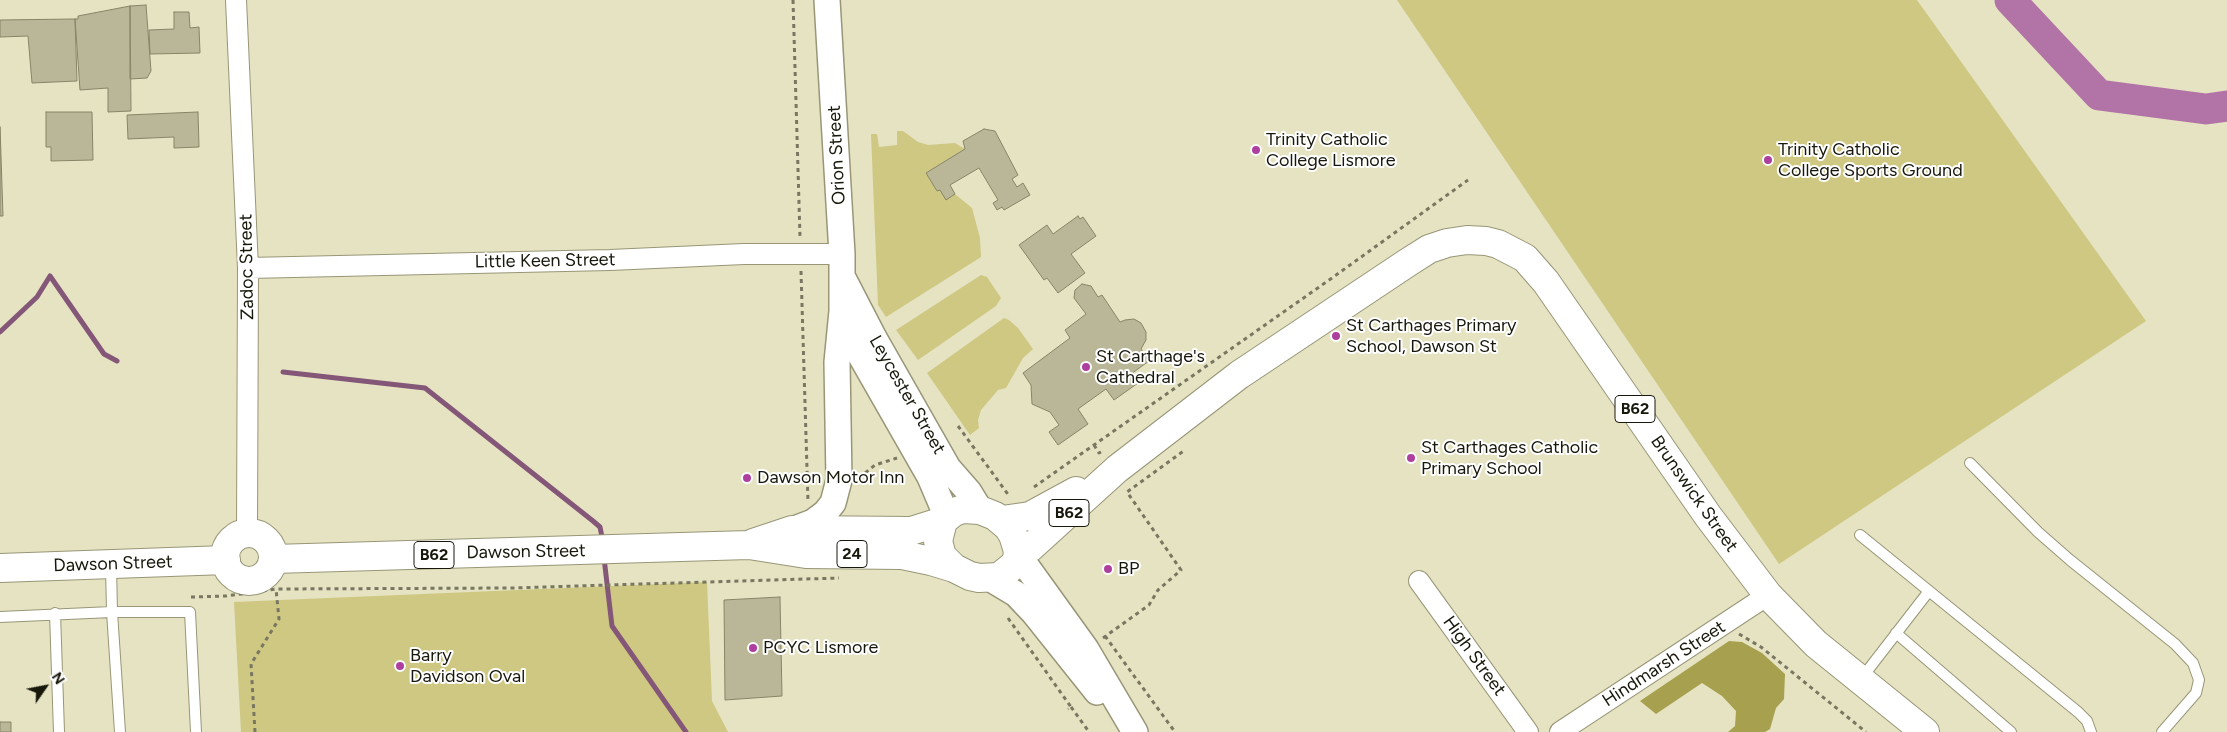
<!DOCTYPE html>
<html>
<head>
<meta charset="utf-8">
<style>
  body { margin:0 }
  #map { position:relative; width:2227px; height:732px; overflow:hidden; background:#e5e3c2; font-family:Figtree,sans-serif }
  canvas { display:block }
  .north { position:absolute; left:20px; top:662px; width:50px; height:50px; -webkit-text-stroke:4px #fff; paint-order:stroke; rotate:57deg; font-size:14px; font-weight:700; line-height:20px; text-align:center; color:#18170b }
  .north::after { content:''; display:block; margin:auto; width:18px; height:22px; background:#18170b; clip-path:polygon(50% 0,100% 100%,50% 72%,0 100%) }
</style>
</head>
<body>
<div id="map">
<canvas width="2227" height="732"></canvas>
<div class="north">N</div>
</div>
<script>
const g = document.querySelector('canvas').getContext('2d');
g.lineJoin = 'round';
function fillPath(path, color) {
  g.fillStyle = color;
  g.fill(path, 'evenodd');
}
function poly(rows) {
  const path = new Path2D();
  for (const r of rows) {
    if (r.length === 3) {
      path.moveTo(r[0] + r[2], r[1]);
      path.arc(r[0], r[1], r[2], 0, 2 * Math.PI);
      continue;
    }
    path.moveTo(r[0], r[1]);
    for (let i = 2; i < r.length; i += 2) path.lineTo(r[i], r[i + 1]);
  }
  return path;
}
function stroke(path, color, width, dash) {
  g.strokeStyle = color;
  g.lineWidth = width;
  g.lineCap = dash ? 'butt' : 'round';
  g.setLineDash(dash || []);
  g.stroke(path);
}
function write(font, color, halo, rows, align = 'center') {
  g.font = font + ' Figtree,sans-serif';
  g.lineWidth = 4;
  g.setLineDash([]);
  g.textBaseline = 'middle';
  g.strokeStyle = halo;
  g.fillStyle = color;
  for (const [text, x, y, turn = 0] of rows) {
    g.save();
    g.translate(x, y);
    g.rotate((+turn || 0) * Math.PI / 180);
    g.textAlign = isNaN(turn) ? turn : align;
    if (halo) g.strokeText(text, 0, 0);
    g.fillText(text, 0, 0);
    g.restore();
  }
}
fillPath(poly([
  [1397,0,1917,0,2146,321,1779,564],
  [897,131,903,131,918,142,928,145,955,143,965,149,926,173,937,191,940,190,946,199,955,194,972,208,980,238,981,257,886,317,878,305,871,134,877,134,879,147,897,145],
  [981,275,987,277,1001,298,996,306,918,360,896,330],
  [1004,318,1009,320,1018,328,1033,349,1023,358,1006,388,998,390,981,410,978,420,979,428,970,435,927,373],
  [707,582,712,701,728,732,241,732,234,602]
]), '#cec882');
fillPath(poly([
  [1729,641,1742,642,1762,653,1785,674,1784,699,1776,708,1770,729,1765,732,1728,732,1735,726,1736,711,1722,696,1702,683,1656,714,1640,701]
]), '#a7a04e');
stroke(poly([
  [0,332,37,297,50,276,104,354,117,361],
  [283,372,425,388,593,521,600,527,603,542],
  [604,558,612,626,686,732]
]), '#845778', 5);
stroke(poly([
  [2010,0,2099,95,2206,109,2227,106]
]), '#b273a7', 31);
const building = poly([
  [146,5,151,71,147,78,130,79,130,6,146,5],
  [130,6,131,111,108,112,108,88,80,90,75,19,78,19,78,16,130,6],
  [174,12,189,12,190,28,199,27,200,53,150,54,149,30,174,29,174,12],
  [75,19,77,81,32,83,28,36,0,37,0,20,75,19],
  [46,112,92,112,93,160,51,161,51,147,46,147,46,112],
  [198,112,199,147,174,148,174,137,128,139,127,115,198,112],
  [0,127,3,216,0,216,0,127],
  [984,129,995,131,1018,175,1012,179,1017,187,1023,183,1030,195,1004,210,1002,207,997,210,993,203,998,200,979,168,950,185,955,194,946,200,940,190,937,191,926,173,965,149,963,141,984,129],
  [1078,216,1080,219,1083,217,1096,236,1071,254,1085,273,1058,293,1047,278,1044,280,1019,245,1047,225,1053,234,1078,216],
  [1082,284,1091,286,1098,297,1102,295,1120,322,1125,320,1134,319,1141,323,1146,332,1146,340,1141,349,1149,361,1131,374,1138,383,1114,400,1106,389,1078,409,1088,424,1058,445,1049,432,1059,425,1050,412,1032,404,1031,385,1023,373,1070,338,1065,330,1086,314,1074,298,1075,290,1082,284],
  [780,597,782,696,725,700,724,600,780,597],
  [0,722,11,722,11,732,0,732,0,722]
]);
fillPath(building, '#b9b797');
stroke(building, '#878567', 1);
const service = poly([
  [1970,463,2038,532,2070,560,2175,644,2193,663,2199,680,2196,693,2162,732],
  [1860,535,2078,712,2087,721,2091,732],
  [111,565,112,612,120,732],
  [55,613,59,732],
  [0,617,112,612,190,612,196,732],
  [1896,633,2011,732],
  [1861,679,1929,591]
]);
const minor = poly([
  [236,0,248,268,247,534],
  [248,268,610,260,744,254,842,254],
  [1419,581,1528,732],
  [1560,732,1768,595]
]);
const tertiary = poly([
  [844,280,874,338,948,468,969,492,980,510],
  [843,315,858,351,930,477,947,517],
  [792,530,813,522,825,513,833,503,839,480,837,362,842,311,842,254,827,0],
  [1017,559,1027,567,1086,649,1135,732],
  [991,579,1016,594,1034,613,1097,692]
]);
const primary = poly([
  [963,509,980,510,995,516,1008,527,1013,535,1018,551,1017,559,1014,565,999,577,979,578,970,576,954,568,942,556,938,541,943,521,954,512,963,509],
  [1002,520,1030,516,1076,491],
  [249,557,24],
  [753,543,792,530,911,531,943,521],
  [1018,551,1030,548,1117,469,1239,375,1407,263,1429,249,1447,243,1467,240,1486,241,1498,244,1525,258,1546,282,1708,516,1768,595,1816,644,1925,732],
  [273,559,749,545,806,554,902,555,931,561,954,568],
  [0,568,226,560]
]);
stroke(service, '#989677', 12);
stroke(minor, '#989677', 22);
stroke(tertiary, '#989677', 28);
stroke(primary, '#989677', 30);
stroke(poly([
  [793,0,800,237],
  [801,271,808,502],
  [958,426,1010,497],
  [1094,445,1099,453,1101,452],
  [859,478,875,465,897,458],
  [1034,487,1332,278,1468,180],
  [191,597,226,596,276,589,511,588,839,578],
  [1008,618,1071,707,1068,709],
  [1739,634,1761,647,1866,732],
  [1105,636,1175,732],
  [1103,638,1149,605,1158,590,1181,570,1127,492,1185,450],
  [1071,707,1089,732],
  [255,732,251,664,279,619,276,589]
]), '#797761', 3, [4, 4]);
stroke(service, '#fff', 10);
stroke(minor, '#fff', 20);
stroke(tertiary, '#fff', 25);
stroke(primary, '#fff', 28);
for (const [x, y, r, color] of [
  [1256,150,5,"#ad409f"],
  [1768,160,5,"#ad409f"],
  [1336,336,5,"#ad409f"],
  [1086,367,5,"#ad409f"],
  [1411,458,5,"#ad409f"],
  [747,478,5,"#ad409f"],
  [1108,569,5,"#ad409f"],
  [753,648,5,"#ad409f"],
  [400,666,5,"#ad409f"]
]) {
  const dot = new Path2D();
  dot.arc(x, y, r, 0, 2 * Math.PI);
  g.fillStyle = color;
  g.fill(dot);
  stroke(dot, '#fff', 2);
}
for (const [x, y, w] of [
  [1635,409,40],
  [1069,513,40],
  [852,554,30],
  [434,555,40]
]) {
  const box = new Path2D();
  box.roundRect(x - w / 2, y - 13.5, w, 27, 4);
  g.fillStyle = '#fff';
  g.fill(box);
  stroke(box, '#18170b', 1);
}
write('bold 16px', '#18170b', null, [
  ["B62",1635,409],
  ["B62",1069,513],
  ["24",852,554],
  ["B62",434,555]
]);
write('18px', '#18170b', '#fff', [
  ["Trinity Catholic",1266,140],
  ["College Lismore",1266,161],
  ["Trinity Catholic",1778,150],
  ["College Sports Ground",1778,171],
  ["St Carthages Primary",1346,326],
  ["School, Dawson St",1346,347],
  ["St Carthage's",1096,357],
  ["Cathedral",1096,378],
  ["St Carthages Catholic",1421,448],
  ["Primary School",1421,469],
  ["Dawson Motor Inn",757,478],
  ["BP",1118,569],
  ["PCYC Lismore",763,648],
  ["Barry",410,656],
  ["Davidson Oval",410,677]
], 'left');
write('18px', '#18170b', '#fff', [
  ["Orion Street",837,155,-93],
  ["Little Keen Street",545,261,-1],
  ["Zadoc Street",247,267,-91],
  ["Leycester Street",907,395,60],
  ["Brunswick Street",1694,494,55],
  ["Dawson Street",526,552,-1],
  ["Dawson Street",113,564,-2],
  ["High Street",1474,656,54],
  ["Hindmarsh Street",1664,664,-33]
]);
</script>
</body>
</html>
